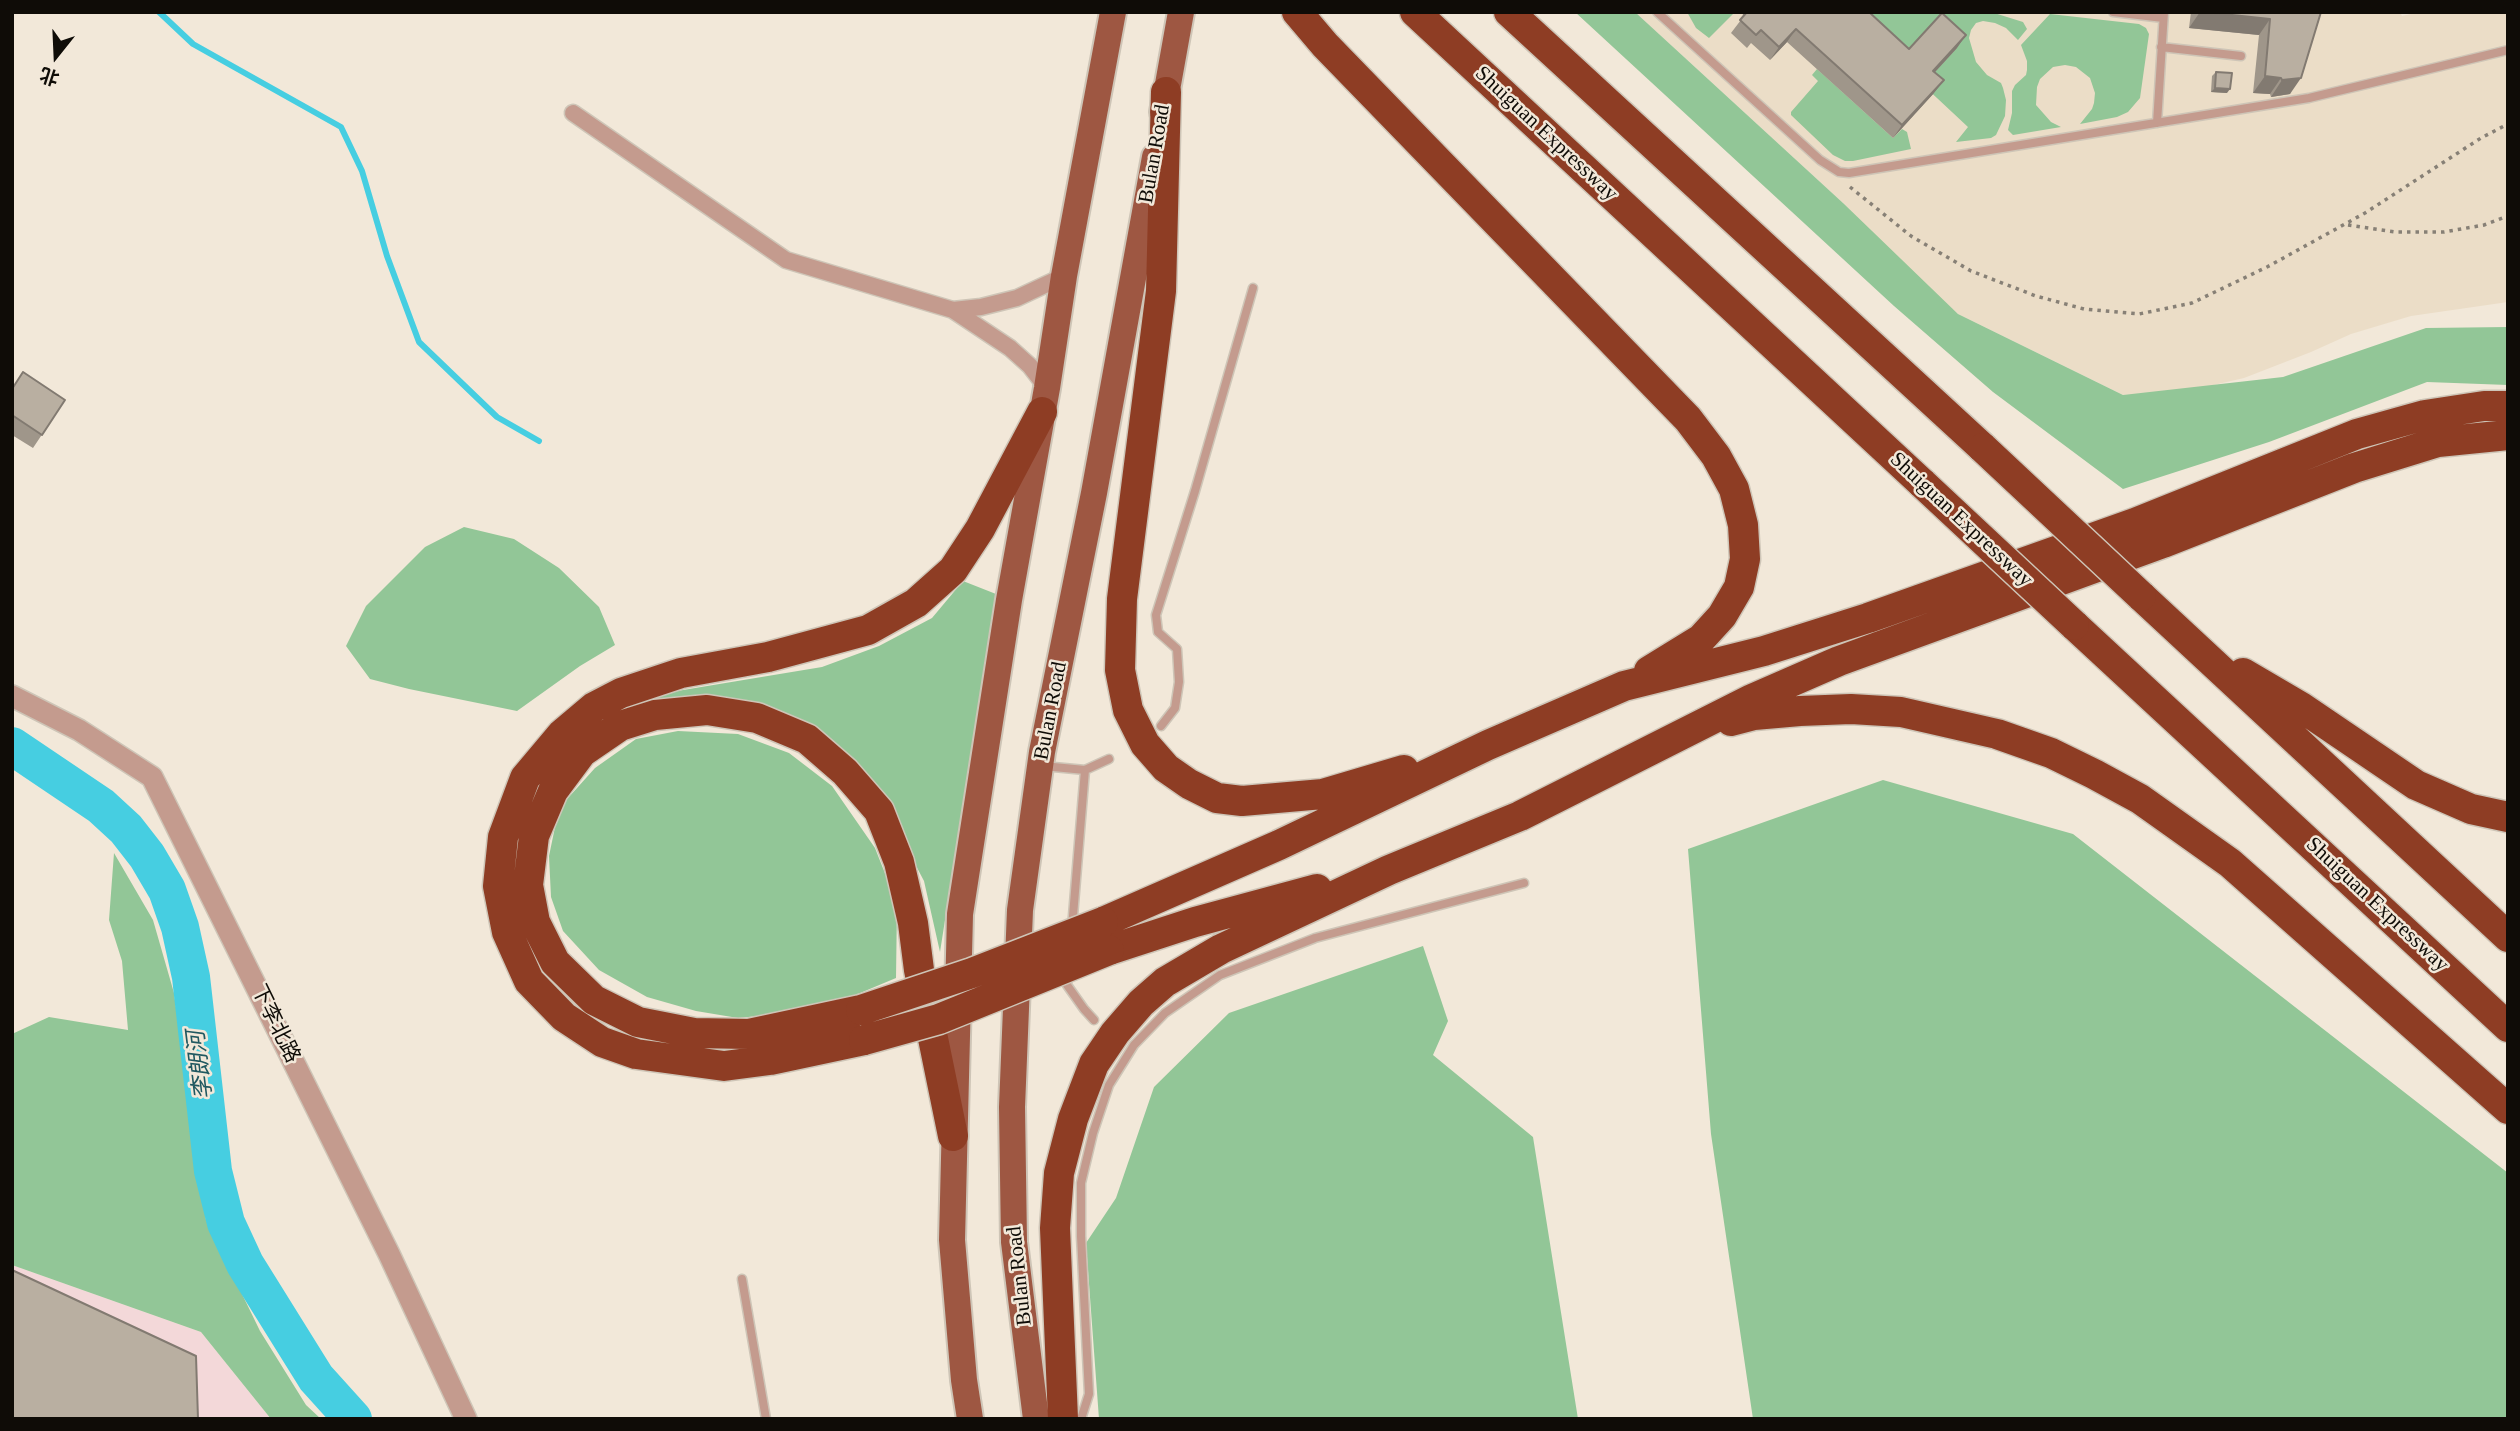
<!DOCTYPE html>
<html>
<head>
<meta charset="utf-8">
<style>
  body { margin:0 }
  #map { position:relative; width:2520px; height:1431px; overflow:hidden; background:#f2e8d9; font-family:"Times New Roman","Noto Sans SC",serif }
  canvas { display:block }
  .frame { position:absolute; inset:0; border:14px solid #0f0c07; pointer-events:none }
  .north { position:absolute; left:21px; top:21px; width:70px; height:70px; -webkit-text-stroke:5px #f2e8d9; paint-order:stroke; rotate:198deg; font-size:19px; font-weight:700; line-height:28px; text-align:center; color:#0f0c07 }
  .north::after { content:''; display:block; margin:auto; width:24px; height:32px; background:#0f0c07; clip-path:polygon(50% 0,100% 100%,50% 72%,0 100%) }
</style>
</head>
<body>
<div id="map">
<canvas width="2520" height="1431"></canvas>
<div class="frame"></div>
<div class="north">北</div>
</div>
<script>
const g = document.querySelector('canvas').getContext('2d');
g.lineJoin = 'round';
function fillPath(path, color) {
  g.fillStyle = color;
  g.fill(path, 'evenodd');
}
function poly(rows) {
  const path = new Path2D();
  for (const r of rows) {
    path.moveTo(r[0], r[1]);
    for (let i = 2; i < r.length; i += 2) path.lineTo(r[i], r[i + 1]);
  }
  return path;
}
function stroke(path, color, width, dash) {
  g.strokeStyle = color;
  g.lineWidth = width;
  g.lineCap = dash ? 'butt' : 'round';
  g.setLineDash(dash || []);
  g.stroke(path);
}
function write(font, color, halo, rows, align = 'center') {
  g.font = font + ' "Times New Roman","Noto Sans SC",serif';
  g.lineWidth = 5;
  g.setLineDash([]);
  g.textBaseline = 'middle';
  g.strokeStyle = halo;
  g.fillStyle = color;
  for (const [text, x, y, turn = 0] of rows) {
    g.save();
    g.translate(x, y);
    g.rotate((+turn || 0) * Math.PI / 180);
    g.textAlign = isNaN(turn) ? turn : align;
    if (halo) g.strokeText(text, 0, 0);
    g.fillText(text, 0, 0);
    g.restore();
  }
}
fillPath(poly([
  [1635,12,2400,12,2402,16,2420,12,2508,12,2508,302,2411,316,2351,334,2311,352,2244,378,2192,390,2123,395,1958,314,1898,261,1843,203]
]), '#ebddc7');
fillPath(poly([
  [12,1265,201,1332,271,1419,12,1419]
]), '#f3d8d9');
fillPath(poly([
  [1575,12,1635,12,1843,203,1958,314,2123,395,2283,377,2426,328,2508,327,2508,385,2427,382,2269,442,2123,489,1993,392,1894,306],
  [1687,12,1735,12,1709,38,1696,28],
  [1845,12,1908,12,1911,14,1915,12,1991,12,2023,22,2027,29,2018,40,2006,28,1995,23,1983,21,1976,23,1971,30,1969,38,1976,62,1987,75,2001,83,2003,88,2006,100,2005,116,1996,135,1991,138,1956,142,1968,127],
  [2050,14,2139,24,2146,28,2149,34,2140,98,2128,112,2117,117,2080,124,2092,109,2094,103,2095,93,2090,78,2076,67,2065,65,2053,67,2040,79,2037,87,2036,105,2051,122,2061,127,2013,135,2008,130,2012,113,2012,91,2015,85,2026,75,2027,70,2027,61,2021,45],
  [1817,69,1893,138,1902,129,1907,132,1911,149,1853,161,1845,161,1833,155,1791,115,1791,112,1818,81,1812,75],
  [464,527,514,539,559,568,599,607,615,645,580,666,517,711,409,689,370,679,346,646,366,606,425,547],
  [963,581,996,594,940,952,924,881,892,820,856,770,680,699,635,705,659,694,822,667,879,646,932,618],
  [678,731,738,734,789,753,832,786,875,848,897,904,896,978,853,996,789,1013,738,1018,696,1011,647,997,599,970,563,931,551,897,549,856,559,808,595,768,636,739],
  [1883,780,2073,834,2508,1173,2508,1419,1753,1419,1711,1134,1688,849],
  [114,853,153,920,174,993,206,1220,260,1331,306,1405,321,1419,271,1419,201,1332,12,1265,12,1034,49,1017,128,1030,122,961,109,920],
  [1423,946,1448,1021,1433,1055,1533,1137,1578,1419,1099,1419,1086,1243,1116,1198,1154,1087,1229,1013]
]), '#92c697');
stroke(poly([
  [159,12,193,44,341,127,362,171,387,256,419,342,497,417,539,441]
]), '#46cee1', 6);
stroke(poly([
  [12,746,101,806,126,829,147,856,167,890,180,927,191,977,213,1171,226,1223,245,1264,316,1378,353,1419]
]), '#46cee1', 38);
const service = poly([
  [1657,12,1820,160,1839,172,1849,173,2309,98,2508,50],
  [2113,12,2163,18],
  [2161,47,2241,56],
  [2157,123,2164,12],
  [1161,726,1175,708,1179,682,1177,649,1158,632,1156,615,1195,491,1253,288],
  [1043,766,1085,770,1109,759],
  [1072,928,1085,770],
  [1068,973,1067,985,1084,1009,1094,1020],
  [742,1279,766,1419],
  [1081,1419,1089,1394,1081,1236,1081,1183,1093,1133,1109,1085,1134,1045,1165,1013,1220,975,1315,938,1524,883]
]);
const minor = poly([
  [573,113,786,260,953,310,1010,348,1030,366,1047,388],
  [953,310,981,307,1017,298,1064,276]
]);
const tertiary = poly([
  [12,696,79,730,152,777,389,1254,466,1419]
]);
const primary = poly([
  [1163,112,1181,12],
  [970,1419,964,1380,952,1240,960,914,1009,600,1047,388,1064,276,1113,12],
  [1036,1419,1014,1242,1012,1107,1020,910,1042,752,1094,493,1155,157]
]);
const motorway = poly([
  [1297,12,1325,45,1688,419,1716,456,1734,489,1743,525,1745,559,1739,587,1722,616,1701,639,1649,671],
  [1415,12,1923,484],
  [1509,12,1983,448],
  [1166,92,1161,291,1122,599,1120,670,1128,710,1145,744,1166,768,1189,784,1217,798,1242,801,1323,794,1404,770],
  [2141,596,2508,937],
  [2074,625,2508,1027],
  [2243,673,2301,707,2416,785,2471,809,2508,817],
  [1731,721,1754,715,1800,711,1851,709,1901,712,1997,734,2051,753,2094,774,2140,799,2230,863,2508,1109],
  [1103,922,1279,845,1488,745,1624,686,1764,651,1868,618,2135,523,2357,434,2425,415,2484,406,2508,406],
  [1109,950,1195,922,1317,889],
  [861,1010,749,1034,694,1033,638,1022,594,1000,555,962,535,922,528,885,534,836,553,791,582,752,620,726,655,715,707,710,757,718,807,739,845,772,879,811,899,862,913,923,919,970,953,1136],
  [864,1040,770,1060,724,1066,636,1054,602,1042,564,1017,529,981,507,932,498,886,503,837,525,778,562,734,594,707,621,693,681,673,768,657,868,630,916,603,953,570,980,529,1042,412],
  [1063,1419,1055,1228,1059,1173,1073,1119,1094,1064,1115,1033,1141,1003,1165,982,1221,949,1389,870,1520,816,1752,699,1839,661,2163,543,2354,468,2438,442,2508,435]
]);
stroke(service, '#cec5b7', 11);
stroke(minor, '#cec5b7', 19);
stroke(tertiary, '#cec5b7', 24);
stroke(primary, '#cec5b7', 30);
stroke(motorway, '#cec5b7', 33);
stroke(poly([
  [1850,187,1911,236,1971,271,2036,296,2084,309,2139,314,2192,303,2267,267,2365,213,2481,138,2508,124],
  [2348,225,2395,232,2444,232,2484,225,2508,216]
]), '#878076', 3.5, [3.5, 5]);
stroke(service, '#c49b8e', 8);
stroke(minor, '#c49b8e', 16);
stroke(tertiary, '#c49b8e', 21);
stroke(primary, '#9e5742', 26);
stroke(motorway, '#8e3d24', 30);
const motorwayBridge = poly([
  [1983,448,2141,596],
  [1923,484,2074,625],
  [861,1010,972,973,1103,922],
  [864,1040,939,1019,1109,950]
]);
stroke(motorwayBridge, '#cec5b7', 33, []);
stroke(motorwayBridge, '#8e3d24', 30);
fillPath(poly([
  [1741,12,1869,12,1909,49,1957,48,1935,72,1934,93,1893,138,1787,42,1770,60,1751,43,1747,48,1731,33,1744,16],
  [2191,12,2321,12,2290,94,2271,97,2270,94,2253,93,2259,35,2189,28],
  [2216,72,2227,93,2211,92,2212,76],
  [12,388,65,400,33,448,12,435]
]), '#9f968a');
fillPath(poly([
  [2200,12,2270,19,2259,35,2189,28],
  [1796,29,1787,42,1770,60,1779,47],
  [1966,35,1957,48,1924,84,1933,71],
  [2265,76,2281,78,2270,94,2253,93],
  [2301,78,2290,94,2271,97,2282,80],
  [1944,80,1934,93,1893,138,1902,125],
  [2215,88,2230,89,2227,93,2211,92]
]), '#827a71');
const building = poly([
  [1747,12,1869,12,1909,49,1942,13,1966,35,1933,71,1944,80,1902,125,1796,29,1779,47,1761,30,1756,35,1740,20,1747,12],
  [2204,12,2321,12,2301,78,2282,80,2281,78,2265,76,2270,19,2204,12],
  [2216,72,2232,73,2230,89,2215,88,2216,72],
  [23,372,65,400,42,435,12,415,12,389,23,372],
  [12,1270,196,1356,198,1419,12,1419,12,1270]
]);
fillPath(building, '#b9afa1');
stroke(building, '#827a71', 2);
write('21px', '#0f0c07', '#f2e8d9', [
  ["Shuiguan Expressway",1546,134,43],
  ["Bulan Road",1155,154,-80],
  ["Shuiguan Expressway",1961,520,43],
  ["Bulan Road",1051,711,-79],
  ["Shuiguan Expressway",2377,905,43],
  ["下李北路",275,1024,64],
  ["Bulan Road",1020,1276,-96]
]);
write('italic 23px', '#205860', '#f2e8d9', [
  ["李朗河",201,1065,-97]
]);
</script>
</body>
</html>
